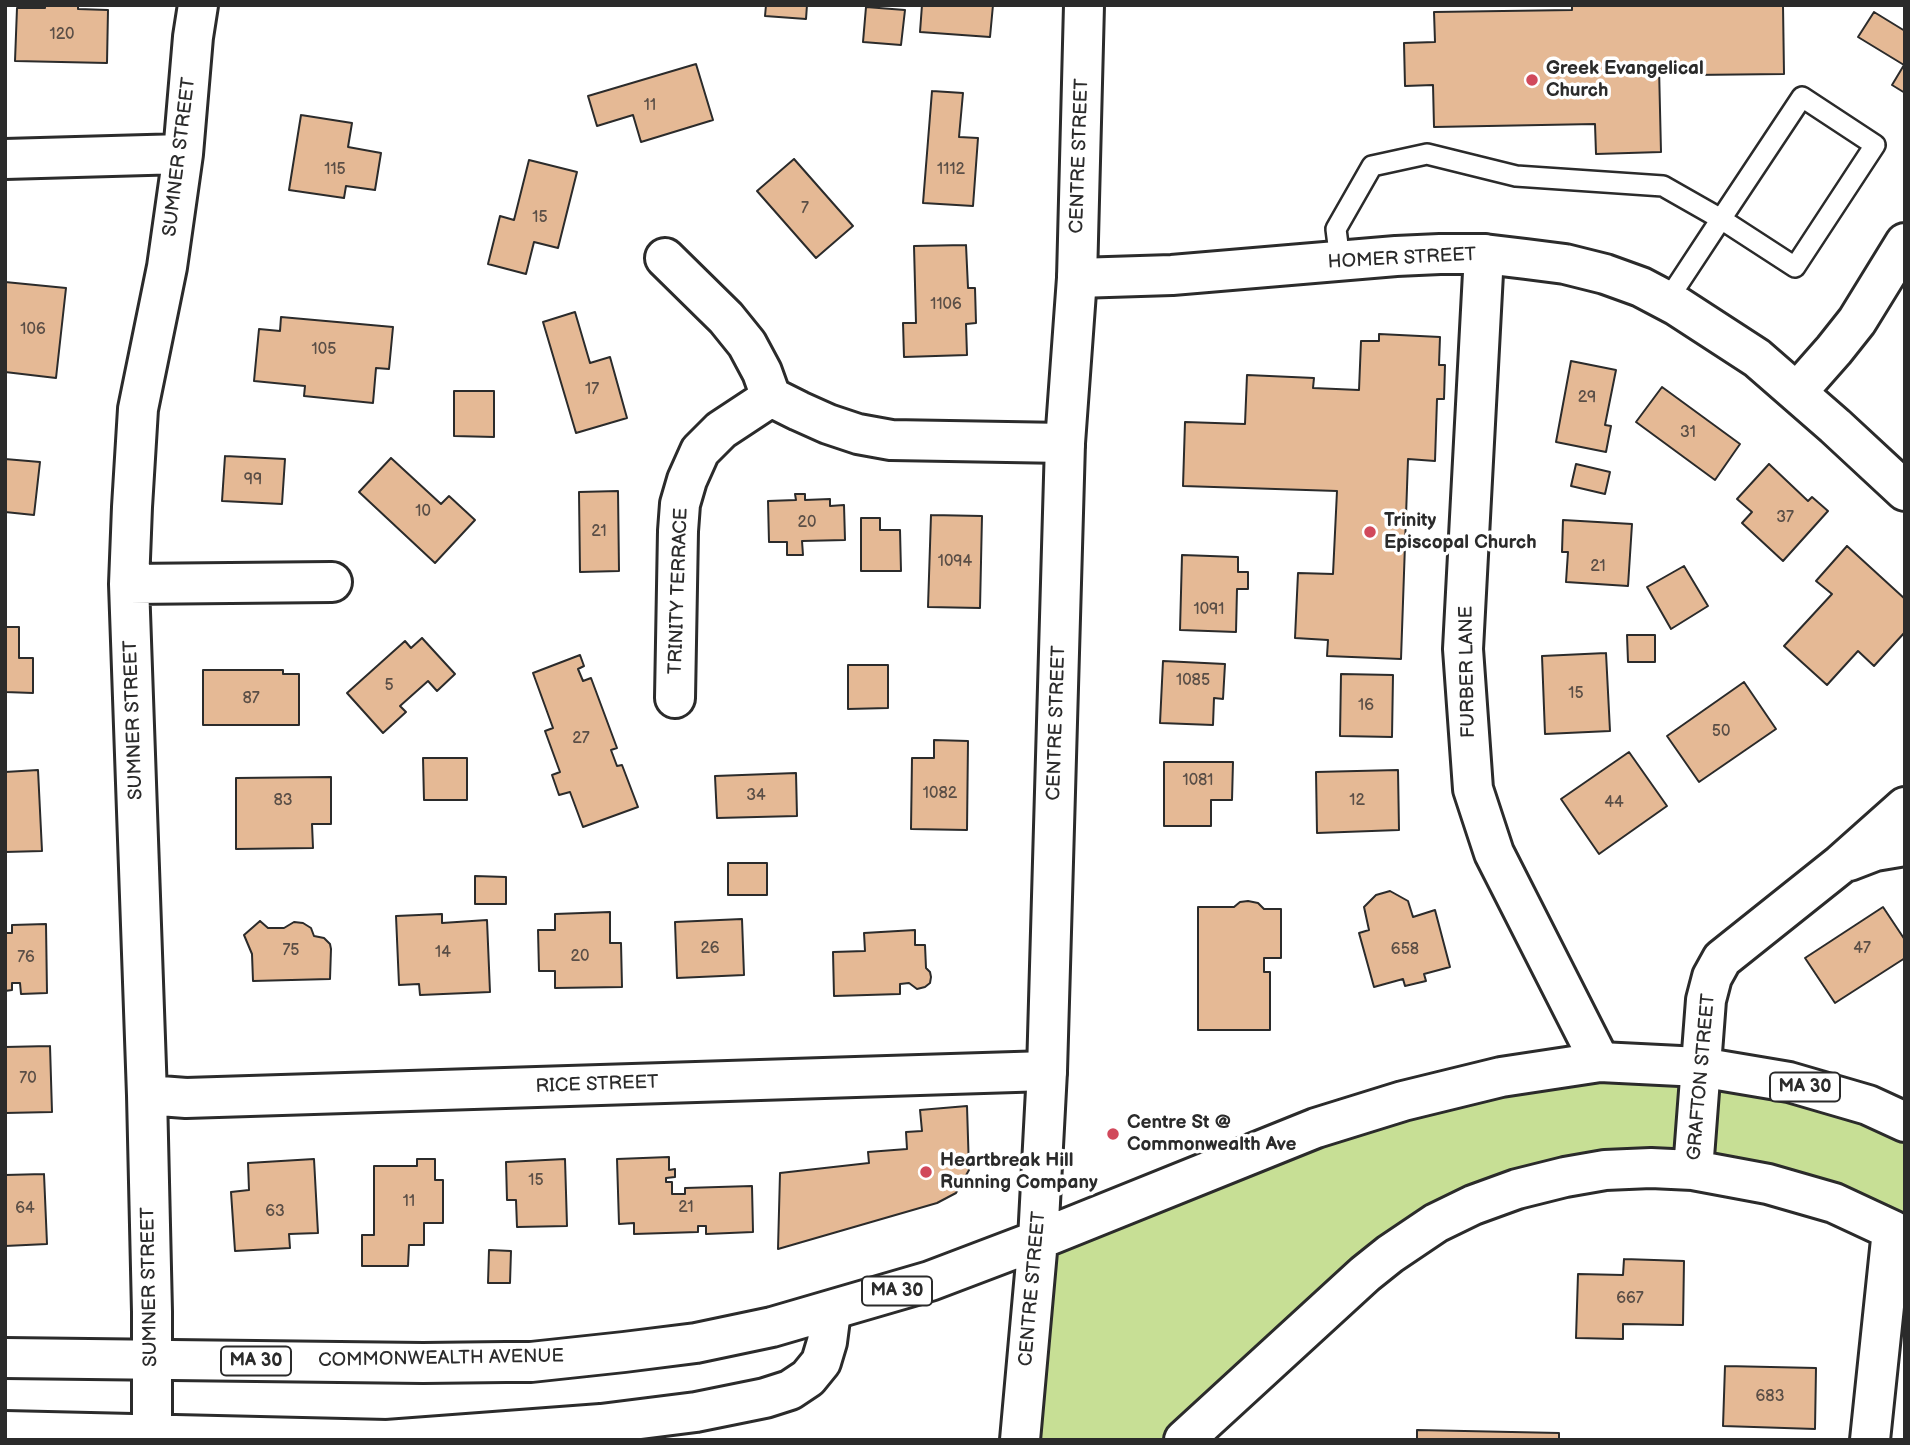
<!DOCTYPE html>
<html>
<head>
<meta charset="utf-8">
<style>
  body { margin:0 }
  #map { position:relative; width:1910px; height:1445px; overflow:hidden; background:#fff; font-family:"Balsamiq Sans",sans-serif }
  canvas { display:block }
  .frame { position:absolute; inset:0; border:7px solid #2b2b2b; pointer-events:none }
</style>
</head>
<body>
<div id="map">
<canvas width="1910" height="1445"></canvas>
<div class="frame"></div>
</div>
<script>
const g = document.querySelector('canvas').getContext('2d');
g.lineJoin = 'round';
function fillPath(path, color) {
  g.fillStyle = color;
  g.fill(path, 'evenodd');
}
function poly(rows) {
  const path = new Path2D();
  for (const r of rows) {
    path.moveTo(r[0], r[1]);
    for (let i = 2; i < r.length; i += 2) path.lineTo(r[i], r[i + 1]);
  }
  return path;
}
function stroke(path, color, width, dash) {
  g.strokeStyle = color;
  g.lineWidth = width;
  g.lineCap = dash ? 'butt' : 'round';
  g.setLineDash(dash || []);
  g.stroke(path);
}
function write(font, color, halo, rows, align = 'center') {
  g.font = font + ' "Balsamiq Sans",sans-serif';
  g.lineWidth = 7;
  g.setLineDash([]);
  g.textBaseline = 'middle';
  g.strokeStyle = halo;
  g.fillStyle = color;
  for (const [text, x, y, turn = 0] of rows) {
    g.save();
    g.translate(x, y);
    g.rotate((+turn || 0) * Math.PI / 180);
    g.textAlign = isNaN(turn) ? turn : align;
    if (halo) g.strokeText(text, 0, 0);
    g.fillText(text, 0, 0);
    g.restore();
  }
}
fillPath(poly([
  [1600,1062,1905,1122,1905,1238,1693,1170,1473,1205,1184,1440,1020,1440,1038,1240,1316,1128]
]), '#c7df95');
const building = poly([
  [45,5,78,5,78,9,108,10,107,63,15,61,17,8,45,8,45,5],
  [766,5,807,5,806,19,765,16,766,5],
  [922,5,993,5,990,37,920,32,922,5],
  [1572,5,1783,5,1784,74,1691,75,1691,66,1659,67,1661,152,1596,154,1595,124,1434,127,1433,85,1405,86,1404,43,1435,42,1434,12,1572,10,1572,5],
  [866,7,905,10,901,45,863,42,866,7],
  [1874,12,1905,31,1905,93,1892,85,1904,65,1858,37,1874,12],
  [696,64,713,120,641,142,633,115,597,126,588,96,696,64],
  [932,91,963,93,959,137,978,138,973,206,923,203,932,91],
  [301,115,352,123,348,147,381,153,375,190,346,186,344,198,289,190,301,115],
  [794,159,853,226,816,258,757,191,794,159],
  [529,160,577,172,558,248,534,242,526,274,488,264,500,216,514,220,529,160],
  [966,245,968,288,975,288,976,323,966,324,967,355,904,357,903,323,916,323,914,246,966,245],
  [5,282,66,288,56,378,5,372,5,282],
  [575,312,590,363,610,357,627,418,576,433,543,322,575,312],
  [281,317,393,327,389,369,376,368,373,403,304,396,305,386,254,381,259,329,280,331,281,317],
  [1379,334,1440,337,1439,365,1445,365,1444,399,1437,399,1435,461,1408,459,1401,659,1327,656,1328,640,1295,638,1298,573,1333,574,1337,491,1183,486,1185,422,1245,424,1247,375,1314,378,1313,388,1359,390,1361,341,1379,341,1379,334],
  [1571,361,1616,370,1605,425,1611,426,1606,452,1556,442,1571,361],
  [1662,387,1740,444,1715,480,1636,422,1662,387],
  [454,391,494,391,494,437,454,436,454,391],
  [225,456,285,459,282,504,222,501,225,456],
  [391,458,441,504,449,496,475,520,435,563,359,492,391,458],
  [5,459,40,462,34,515,5,512,5,459],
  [1576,464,1610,472,1605,494,1571,486,1576,464],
  [1769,464,1808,501,1812,497,1828,511,1783,561,1742,523,1752,512,1737,499,1769,464],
  [618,491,619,571,580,572,579,492,618,491],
  [795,494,805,494,805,500,830,499,830,506,844,505,845,540,802,541,803,555,787,555,787,542,769,542,768,501,796,500,795,494],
  [931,515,982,516,980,608,928,607,931,515],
  [861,518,880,518,880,530,900,530,901,571,861,571,861,518],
  [1563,520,1632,524,1628,586,1566,582,1568,552,1562,552,1563,520],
  [1847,546,1905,599,1905,632,1874,666,1858,651,1827,685,1784,646,1832,594,1816,581,1847,546],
  [1182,555,1238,557,1238,572,1248,572,1248,589,1237,589,1236,632,1180,630,1182,555],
  [1684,566,1708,606,1671,629,1647,587,1684,566],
  [5,627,19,627,19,658,33,658,33,693,5,692,5,627],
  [1627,635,1655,635,1655,662,1628,662,1627,635],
  [422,638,455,674,437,691,428,681,400,706,406,712,383,733,347,693,405,641,411,648,422,638],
  [1606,653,1610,731,1545,734,1542,656,1606,653],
  [580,655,584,666,578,669,583,681,591,678,617,748,611,750,617,766,622,765,638,807,583,827,570,792,559,795,552,775,560,772,545,731,553,728,533,673,580,655],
  [1163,661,1225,664,1223,699,1214,698,1213,725,1160,723,1163,661],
  [848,665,888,665,888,708,848,709,848,665],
  [203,670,283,670,283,674,299,674,299,725,203,725,203,670],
  [1341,674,1393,675,1392,737,1340,736,1341,674],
  [1744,682,1776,729,1699,782,1667,736,1744,682],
  [934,740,968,741,967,830,911,829,912,758,934,758,934,740],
  [1629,752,1667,806,1599,854,1561,799,1629,752],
  [423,758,467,758,467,800,424,800,423,758],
  [1164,762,1233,762,1232,800,1211,800,1211,826,1164,826,1164,762],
  [38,770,42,851,5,852,5,772,38,770],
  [1398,770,1399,830,1317,833,1316,772,1398,770],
  [796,773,797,816,717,818,715,776,796,773],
  [331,777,331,824,312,824,313,848,236,849,236,778,331,777],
  [728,863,767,863,767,895,728,895,728,863],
  [475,876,506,877,506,904,475,904,475,876],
  [1390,891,1408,901,1413,917,1435,910,1450,967,1424,974,1426,981,1405,986,1403,979,1374,987,1359,933,1369,930,1364,907,1376,895,1390,891],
  [1248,901,1258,903,1264,909,1281,909,1281,958,1264,958,1264,972,1270,972,1270,1030,1198,1030,1198,907,1234,907,1240,902,1248,901],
  [1883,907,1905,940,1905,958,1835,1003,1805,958,1883,907],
  [610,912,610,943,621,943,622,987,555,988,555,971,539,971,538,930,555,930,555,914,610,912],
  [442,914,442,923,487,920,490,992,420,995,419,984,399,985,396,916,442,914],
  [742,919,744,975,677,978,675,922,742,919],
  [260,921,268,928,284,928,294,922,303,923,311,928,314,936,324,938,330,944,331,949,330,979,253,981,252,954,244,935,260,921],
  [46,924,47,993,21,994,20,983,12,983,12,990,5,991,5,933,12,933,12,925,46,924],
  [915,930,915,945,925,945,926,968,930,972,931,977,930,983,925,987,917,989,909,983,900,984,900,994,834,996,833,952,865,951,864,933,915,930],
  [50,1046,52,1112,5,1113,5,1047,50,1046],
  [967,1106,969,1170,956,1193,937,1203,778,1249,780,1173,869,1163,868,1152,907,1149,906,1132,922,1131,920,1110,967,1106],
  [669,1157,669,1170,675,1169,675,1177,666,1178,666,1182,672,1182,672,1194,685,1194,685,1188,752,1186,753,1232,706,1234,706,1226,698,1226,698,1232,634,1234,634,1223,619,1224,617,1159,669,1157],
  [314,1159,318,1233,289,1234,290,1248,235,1251,231,1192,249,1190,248,1163,314,1159],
  [417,1159,435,1159,435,1180,443,1180,443,1223,424,1223,424,1245,409,1245,408,1266,362,1266,362,1235,374,1235,374,1166,417,1166,417,1159],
  [565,1159,567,1226,517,1227,516,1200,507,1200,506,1162,565,1159],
  [44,1174,47,1244,5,1246,5,1175,44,1174],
  [489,1250,511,1251,510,1283,488,1283,489,1250],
  [1624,1259,1684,1261,1683,1325,1623,1324,1623,1339,1576,1338,1578,1274,1623,1275,1624,1259],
  [1725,1366,1816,1368,1815,1429,1723,1426,1725,1366],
  [1417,1430,1559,1433,1559,1440,1417,1440,1417,1430]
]);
fillPath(building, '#e5b995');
stroke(building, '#2b2b2b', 2);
const service = poly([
  [1340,261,1336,229,1372,166,1427,154,1516,176,1663,186,1721,219,1795,267,1875,145,1802,97,1721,219,1667,301]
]);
const minor = poly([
  [5,159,183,154],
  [1484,254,1463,649,1473,789,1494,853,1600,1062],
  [665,258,726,318,747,344,762,372,771,397,799,411,828,424,858,434,891,440,1065,443],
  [1797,392,1834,350,1857,321,1905,243],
  [129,584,332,582],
  [675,698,678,531,680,504,687,480,700,451,721,430,771,397],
  [1849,861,1875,851,1905,846],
  [147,1095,186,1098,1047,1071],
  [1693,1170,1706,1000,1712,977,1722,959,1841,864,1905,807],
  [5,1431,387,1440,601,1424,696,1412,765,1398,790,1390,808,1378,821,1362,827,1342,831,1311],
  [152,1440,152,1312,147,1095,129,584,132,507,138,409,167,267,183,154,193,37,198,5],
  [1184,1440,1365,1274,1390,1254,1436,1223,1473,1205,1517,1189,1565,1177,1605,1170,1651,1168,1693,1170,1768,1184,1834,1203,1892,1230,1905,1238],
  [1870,1440,1892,1230]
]);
const tertiary = poly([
  [1077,278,1172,275,1396,256,1440,254,1484,254,1526,259,1565,264,1605,274,1641,287,1677,306,1757,358,1835,426,1905,491]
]);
const primary = poly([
  [5,1358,423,1363,506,1362,531,1362,624,1352,696,1343,772,1327,930,1281,1038,1240,1316,1128,1403,1101,1501,1077,1600,1062,1700,1067,1789,1082,1868,1105,1905,1122],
  [1020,1440,1038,1240,1047,1071,1065,443,1077,278,1084,5]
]);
stroke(service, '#2b2b2b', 24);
stroke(minor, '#2b2b2b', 44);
stroke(tertiary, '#2b2b2b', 44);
stroke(primary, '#2b2b2b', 44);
stroke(service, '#fff', 19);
stroke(minor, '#fff', 38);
stroke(tertiary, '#fff', 38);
stroke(primary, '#fff', 38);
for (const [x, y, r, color] of [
  [1532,80,7,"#d1495b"],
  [1370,532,7,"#d1495b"],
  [1113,1134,7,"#d1495b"],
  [926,1172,7,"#d1495b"]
]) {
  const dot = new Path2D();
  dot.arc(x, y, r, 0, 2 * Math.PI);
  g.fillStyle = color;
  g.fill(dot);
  stroke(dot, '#fff', 2.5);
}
write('16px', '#5a4e46', null, [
  ["120",62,35],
  ["11",650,106],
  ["115",335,170],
  ["1112",951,170],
  ["7",805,209],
  ["15",540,218],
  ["1106",946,305],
  ["106",33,330],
  ["105",324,350],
  ["17",592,390],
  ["29",1587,398],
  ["31",1688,433],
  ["99",253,480],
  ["10",423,512],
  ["37",1785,518],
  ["20",807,523],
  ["21",599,532],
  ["1094",955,562],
  ["21",1598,567],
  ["1091",1209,610],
  ["1085",1193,681],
  ["5",389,686],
  ["15",1576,694],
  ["87",251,699],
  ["16",1366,706],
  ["50",1721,732],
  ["27",581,739],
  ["1081",1198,781],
  ["1082",940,794],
  ["34",756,796],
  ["83",283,801],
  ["12",1357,801],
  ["44",1614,803],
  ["26",710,949],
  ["47",1862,949],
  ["658",1405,950],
  ["75",291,951],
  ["14",443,953],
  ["20",580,957],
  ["76",26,958],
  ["70",28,1079],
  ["15",536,1181],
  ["11",409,1202],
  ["21",686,1208],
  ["64",25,1209],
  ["63",275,1212],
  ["667",1630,1299],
  ["683",1770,1397]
]);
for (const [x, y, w] of [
  [1805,1087,70],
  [897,1291,70],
  [256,1361,70]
]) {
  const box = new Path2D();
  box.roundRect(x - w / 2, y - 14.5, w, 29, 5);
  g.fillStyle = '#fff';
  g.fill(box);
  stroke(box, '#2b2b2b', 2);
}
write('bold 18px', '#2b2b2b', null, [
  ["MA 30",1805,1087],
  ["MA 30",897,1291],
  ["MA 30",256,1361]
]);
write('bold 19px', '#2b2b2b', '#fff', [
  ["Greek Evangelical",1546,69],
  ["Church",1546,91],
  ["Trinity",1384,521],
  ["Episcopal Church",1384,543],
  ["Centre St @",1127,1123],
  ["Commonwealth Ave",1127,1145],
  ["Heartbreak Hill",940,1161],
  ["Running Company",940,1183]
], 'left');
write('19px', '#2b2b2b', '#fff', [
  ["CENTRE STREET",1080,156,-88],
  ["SUMNER STREET",180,157,-83],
  ["HOMER STREET",1402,259,-3],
  ["TRINITY TERRACE",679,591,-88],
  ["FURBER LANE",1468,672,-91],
  ["SUMNER STREET",134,720,-92],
  ["CENTRE STREET",1057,723,-88],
  ["GRAFTON STREET",1702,1077,-85],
  ["RICE STREET",597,1085,-2],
  ["SUMNER STREET",150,1287,-91],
  ["CENTRE STREET",1033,1289,-85],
  ["COMMONWEALTH AVENUE",441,1359,-1]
]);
</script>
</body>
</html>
